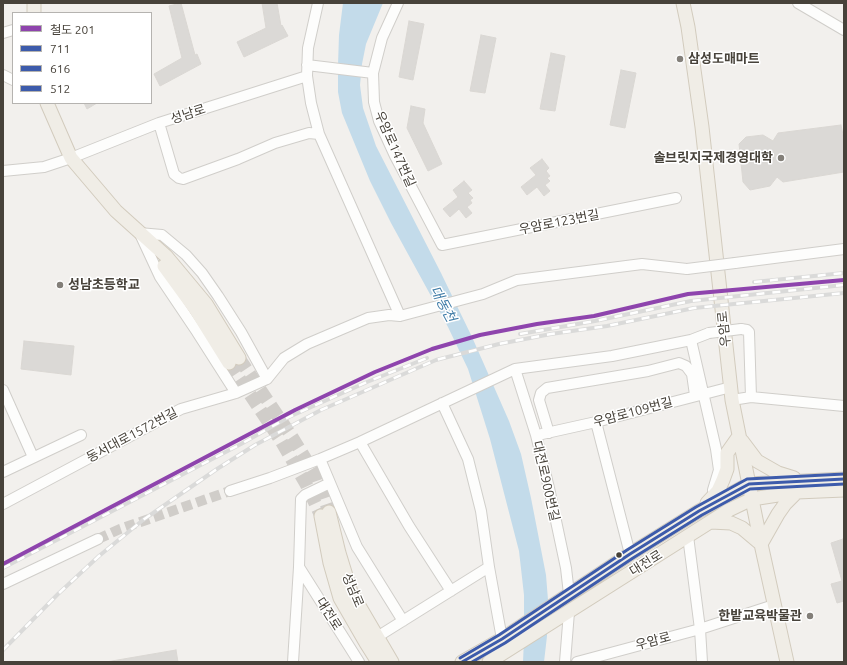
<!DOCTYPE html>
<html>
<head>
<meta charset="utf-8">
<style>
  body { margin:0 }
  #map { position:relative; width:847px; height:665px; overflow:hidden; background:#f2f0ed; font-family:Ubuntu,"Noto Sans KR",sans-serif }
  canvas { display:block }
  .frame { position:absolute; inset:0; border:4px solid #47423a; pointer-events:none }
  .legend { position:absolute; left:12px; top:12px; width:140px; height:92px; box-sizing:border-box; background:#fff; border:1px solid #b5b3b0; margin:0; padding:5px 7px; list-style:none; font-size:12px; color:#47423a }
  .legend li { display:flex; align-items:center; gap:8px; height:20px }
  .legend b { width:20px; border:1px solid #b5b3b0 }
</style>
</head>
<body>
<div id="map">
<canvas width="847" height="665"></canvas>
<div class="frame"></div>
<ul class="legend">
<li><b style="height:5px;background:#8e44ad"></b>철도 201</li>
<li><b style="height:5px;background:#3d5bab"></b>711</li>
<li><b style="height:5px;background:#3d5bab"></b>616</li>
<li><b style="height:5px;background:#3d5bab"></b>512</li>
</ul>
</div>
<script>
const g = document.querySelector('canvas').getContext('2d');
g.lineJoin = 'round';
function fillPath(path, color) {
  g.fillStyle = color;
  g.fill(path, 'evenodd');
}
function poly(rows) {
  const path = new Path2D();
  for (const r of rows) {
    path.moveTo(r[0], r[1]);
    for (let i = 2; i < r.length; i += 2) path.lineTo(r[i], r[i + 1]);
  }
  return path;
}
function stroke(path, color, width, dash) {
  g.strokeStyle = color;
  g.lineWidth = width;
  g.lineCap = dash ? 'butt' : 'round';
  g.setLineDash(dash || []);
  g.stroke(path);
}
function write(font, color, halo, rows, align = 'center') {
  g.font = font + ' Ubuntu,"Noto Sans KR",sans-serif';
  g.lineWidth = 3;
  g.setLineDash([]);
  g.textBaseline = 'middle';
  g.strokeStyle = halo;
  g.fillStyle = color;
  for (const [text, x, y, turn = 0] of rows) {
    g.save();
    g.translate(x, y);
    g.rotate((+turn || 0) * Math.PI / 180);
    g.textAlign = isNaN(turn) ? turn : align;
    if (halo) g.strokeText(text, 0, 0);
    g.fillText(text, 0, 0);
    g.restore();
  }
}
fillPath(poly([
  [343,3,383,3,366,44,362,64,360,85,363,108,376,146,441,273,472,337,509,421,521,454,531,498,546,575,548,600,547,636,544,662,523,662,524,639,524,595,519,551,490,439,468,369,448,327,391,223,370,181,342,113,338,92,338,65,339,35]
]), '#c3dbea');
const building = poly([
  [181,3,195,55,197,54,201,64,160,86,154,74,182,58,169,6,181,3],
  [262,3,277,3,281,26,282,25,288,36,244,57,237,42,266,28,262,3],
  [409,21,424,24,413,80,399,77,409,21],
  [481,35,496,38,485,93,470,91,481,35],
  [551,53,565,56,555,111,540,109,551,53],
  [621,70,636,73,625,128,610,125,621,70],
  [84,103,97,103,87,109,84,103],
  [411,106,425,109,423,123,442,164,428,171,407,128,411,106],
  [841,125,844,140,844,172,783,182,777,177,770,186,750,190,743,182,739,144,746,137,763,135,773,141,778,133,841,125],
  [542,159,549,168,546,171,550,176,547,178,550,181,545,185,550,191,544,196,537,187,527,195,521,187,536,175,530,168,542,159],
  [464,181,472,190,468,193,473,198,470,200,472,203,467,207,472,213,466,218,459,209,450,217,443,209,458,197,453,190,464,181],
  [24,341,74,346,71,375,21,369,24,341],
  [843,539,844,601,837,603,831,584,842,581,831,543,843,539],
  [176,650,178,662,106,662,176,650]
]);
fillPath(building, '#dbd9d6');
stroke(building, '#dad7d3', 1);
stroke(poly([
  [98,539,120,529,230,491]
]), '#d0cdc9', 10, [10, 5]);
stroke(poly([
  [239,358,292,437,318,479,329,512],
  [229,363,281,441,306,484,321,516]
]), '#d0cdc9', 13, [13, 6]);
const minor = poly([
  [318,3,308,48,307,76,311,103,319,134,400,316],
  [398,3,382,38,373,73,374,102,379,121,395,156,442,245,676,198],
  [798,3,844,30],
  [3,33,13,30],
  [307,65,373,73],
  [3,75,13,80],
  [159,123,174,174,179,178,183,179,238,159,275,143,309,133,319,134],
  [3,171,44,167,71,158,159,123,307,76],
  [139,233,162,235,186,255,202,273,218,296,241,332,267,379],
  [140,234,160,277,197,332,236,393],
  [735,263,844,249],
  [741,329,747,330,749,332,751,397],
  [691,340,716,449,719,470,713,490],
  [515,369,536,435,549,488,566,568,569,594],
  [3,390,33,457],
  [732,400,751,397,844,406],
  [442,403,468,459,481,511,489,567,502,639],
  [596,422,630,554],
  [549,433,539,400,541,393,547,388,648,371,679,363,686,366,692,374,695,395],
  [542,434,596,422,731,387],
  [360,442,409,526,451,591],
  [320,459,357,547,403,621],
  [3,472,81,435],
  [230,491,270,478,320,459,360,442,515,369,612,356,691,340,709,333],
  [3,504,181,409,236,393,267,379,284,358,307,344,368,318,389,315,400,316,483,294,517,280,642,264,687,269],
  [688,536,700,629,702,662],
  [299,567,359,662],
  [3,584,98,539],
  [377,637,489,567],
  [293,662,299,567,301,499,305,495,330,483],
  [565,662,569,612],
  [577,662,700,629,774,605]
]);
const major = poly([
  [683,3,688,27,702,127,732,400,761,544,787,662],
  [34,13,34,3],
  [47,103,71,158,116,211,166,256,206,304,239,358],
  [164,266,196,310,229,363],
  [742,441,757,461,778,473,794,478],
  [707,503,718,491,723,480,727,469,727,453,739,436],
  [329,512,339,553,351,592,392,662],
  [321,516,330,563,340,598,366,643,378,662],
  [711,522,731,523,742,528,761,544],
  [761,544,778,514,785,504,797,492],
  [462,662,502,639,630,554,699,511,749,484,844,479],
  [489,662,729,510,752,499,797,492,844,490]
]);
stroke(minor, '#d0ceca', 12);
stroke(major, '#d2cbbd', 15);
stroke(minor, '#fdfdfc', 10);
stroke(major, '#f0ede6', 13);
const rail = poly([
  [754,282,844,273],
  [520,334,595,321,691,301,844,285],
  [3,568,241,444,289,417,367,382,427,358],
  [3,650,58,594,99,556,143,520,217,469,255,445,321,410,436,360,499,344,551,334,607,326,694,308,844,293]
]);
stroke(rail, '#dadad9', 4);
stroke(rail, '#fff', 2.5, [8]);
const minorBridge = poly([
  [687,269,735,263],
  [709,333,741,329]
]);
stroke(minorBridge, '#d0ceca', 12, []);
stroke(minorBridge, '#fdfdfc', 10);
stroke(poly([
  [462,662,502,639,630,554,699,511,749,484,844,479]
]), '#3d5bab', 3);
stroke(poly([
  [472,662,505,643,633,558,702,515,750,489,844,484]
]), '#3d5bab', 3);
stroke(poly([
  [460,658,499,635,627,550,696,507,747,479,844,474]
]), '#3d5bab', 3);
stroke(poly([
  [3,564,295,410,375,372,432,349,480,335,537,324,594,316,688,294,844,280]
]), '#8e44ad', 4);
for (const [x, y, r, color] of [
  [680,59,4,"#837f79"],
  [781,158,4,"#837f79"],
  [60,285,4,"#837f79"],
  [619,555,3.5,"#47423a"],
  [810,616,4,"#837f79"]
]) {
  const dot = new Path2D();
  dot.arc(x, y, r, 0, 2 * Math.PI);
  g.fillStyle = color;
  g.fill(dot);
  stroke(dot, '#fff', 1.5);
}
write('bold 13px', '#47423a', '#fff', [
  ["삼성도매마트",688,59],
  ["솔브릿지국제경영대학",773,158,"right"],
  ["성남초등학교",68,285],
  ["한밭교육박물관",802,616,"right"]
], 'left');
write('13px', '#47423a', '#fff', [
  ["성남로",188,114,-18],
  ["우암로147번길",395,149,66],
  ["우암로123번길",559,222,-11],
  ["우암로",724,329,-96],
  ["우암로109번길",633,412,-15],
  ["동서대로1572번길",132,435,-28],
  ["대전로900번길",546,481,77],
  ["대전로",646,563,-32],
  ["성남로",353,590,67],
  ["대전로",329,614,58],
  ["우암로",653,641,-15]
]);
write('italic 14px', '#3f7ca7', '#fff', [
  ["대동천",443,304,62]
]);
</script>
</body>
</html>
